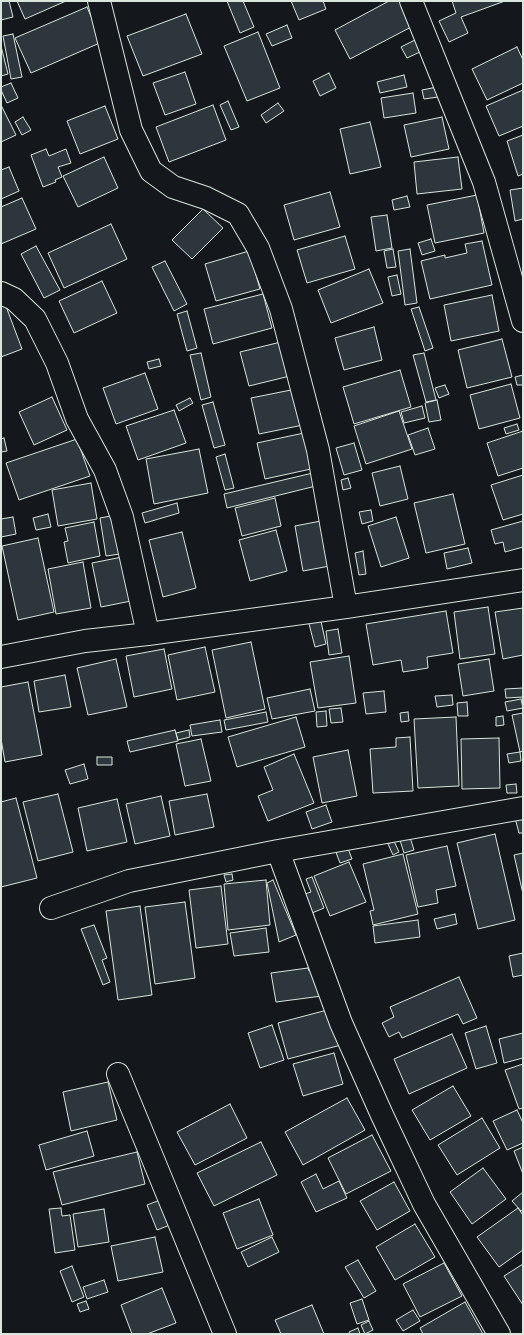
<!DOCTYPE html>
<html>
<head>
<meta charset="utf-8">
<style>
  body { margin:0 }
  #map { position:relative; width:524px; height:1335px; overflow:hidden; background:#14181c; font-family:"Open Sans",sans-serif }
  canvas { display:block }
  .frame { position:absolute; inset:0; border:2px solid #d8e6dc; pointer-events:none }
</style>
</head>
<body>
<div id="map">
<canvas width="524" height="1335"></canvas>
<div class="frame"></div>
</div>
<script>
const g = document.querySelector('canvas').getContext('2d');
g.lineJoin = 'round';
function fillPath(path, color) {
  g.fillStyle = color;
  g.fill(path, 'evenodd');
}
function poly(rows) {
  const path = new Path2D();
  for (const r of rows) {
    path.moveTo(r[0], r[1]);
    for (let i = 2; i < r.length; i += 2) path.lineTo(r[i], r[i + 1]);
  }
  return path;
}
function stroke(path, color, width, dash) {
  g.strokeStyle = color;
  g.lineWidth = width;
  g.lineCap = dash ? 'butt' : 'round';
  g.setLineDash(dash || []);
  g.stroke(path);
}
const building = poly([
  [1,1,9,1,13,17,1,20,1,1],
  [17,1,66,1,25,19,17,1],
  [227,1,243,1,254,27,240,33,227,1],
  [291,1,323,1,326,9,299,20,291,1],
  [389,1,402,1,415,25,350,59,335,30,389,1],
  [452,1,505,1,461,17,468,33,449,42,439,21,456,13,452,1],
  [87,7,102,42,31,73,15,38,87,7],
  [186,14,202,54,143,76,127,36,186,14],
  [287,25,292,38,272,46,266,34,287,25],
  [258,32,280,88,247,101,224,46,258,32],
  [13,34,22,77,11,79,3,36,13,34],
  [415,40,420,52,407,58,401,47,415,40],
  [1,46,8,74,1,76,1,46],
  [517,47,523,60,523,83,487,100,472,69,517,47],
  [185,72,196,104,165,115,153,83,185,72],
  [329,73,336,88,320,96,313,81,329,73],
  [404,75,407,87,380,93,377,82,404,75],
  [11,83,18,98,7,103,1,90,1,87,11,83],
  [437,87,438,97,424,99,422,90,437,87],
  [523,90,523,126,499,136,486,106,523,90],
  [413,93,416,113,384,118,381,98,413,93],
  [228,101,239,127,231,130,220,105,228,101],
  [278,103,284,111,266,123,261,115,278,103],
  [1,105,16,135,1,142,1,105],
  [213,105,226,140,169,162,156,127,213,105],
  [105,106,118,139,80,154,67,121,105,106],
  [23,117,31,130,22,135,15,122,23,117],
  [442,117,449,149,411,157,404,125,442,117],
  [370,122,381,167,350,174,340,129,370,122],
  [523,135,523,174,518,176,507,141,523,135],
  [46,149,49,156,66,149,71,163,58,167,62,177,55,180,56,182,43,187,31,155,46,149],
  [104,157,118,188,78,207,63,176,104,157],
  [458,157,462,189,417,194,414,162,458,157],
  [9,167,19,191,1,199,1,170,9,167],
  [523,188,523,219,515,221,510,190,523,188],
  [330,192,340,227,294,240,284,205,330,192],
  [477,195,484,233,435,243,427,205,477,195],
  [407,196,410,207,394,210,392,200,407,196],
  [22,198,36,229,1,244,1,207,22,198],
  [203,209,223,228,192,259,172,240,203,209],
  [387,215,392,248,376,251,371,217,387,215],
  [111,224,127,259,64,288,48,253,111,224],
  [345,236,355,269,307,283,297,250,345,236],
  [431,239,435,251,422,255,418,243,431,239],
  [482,241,492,285,430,299,421,261,445,255,445,258,467,253,465,244,482,241],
  [36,246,60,290,44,298,21,254,36,246],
  [393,249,396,267,387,268,384,251,393,249],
  [410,249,417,303,405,305,398,251,410,249],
  [249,251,260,289,216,301,205,264,249,251],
  [165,261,187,304,174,311,152,267,165,261],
  [369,269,383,303,331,323,318,290,369,269],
  [397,275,401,294,392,296,388,277,397,275],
  [102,281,117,313,74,333,59,301,102,281],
  [263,294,272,328,213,344,204,309,263,294],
  [492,295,499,331,451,341,444,305,492,295],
  [4,301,22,349,1,357,1,302,4,301],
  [419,307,433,348,425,351,411,309,419,307],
  [187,311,197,348,187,351,177,314,187,311],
  [374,327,382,360,344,370,335,338,374,327],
  [502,339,512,377,467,388,458,350,502,339],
  [285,341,294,375,249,386,240,352,285,341],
  [201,353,211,397,201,400,190,355,201,353],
  [424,353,436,400,426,402,413,355,424,353],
  [159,359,161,366,149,369,147,362,159,359],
  [400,370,411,407,354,424,343,387,400,370],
  [145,373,158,409,116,424,103,388,145,373],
  [523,375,523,385,517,385,515,377,523,375],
  [511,384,520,418,479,429,470,395,511,384],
  [445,385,449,394,439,398,435,388,445,385],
  [301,388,308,424,259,434,251,398,301,388],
  [52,397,67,430,34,445,19,412,52,397],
  [190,398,193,403,179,411,176,405,190,398],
  [437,400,441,420,429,422,425,403,437,400],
  [213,402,225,445,214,448,202,405,213,402],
  [422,406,425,418,404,423,401,412,422,406],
  [174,410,186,443,138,460,126,426,174,410],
  [399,411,412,449,366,464,354,426,399,411],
  [517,424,519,430,506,434,504,428,517,424],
  [428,428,435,449,415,455,408,435,428,428],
  [523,431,523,468,498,476,487,443,523,431],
  [304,433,311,469,265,479,257,443,304,433],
  [4,438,7,451,1,452,1,439,4,438],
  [77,439,90,476,19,500,6,463,77,439],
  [354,443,362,470,344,475,336,448,354,443],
  [199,449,208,493,154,504,146,459,199,449],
  [225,454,234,488,225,490,216,457,225,454],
  [400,466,408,499,380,506,372,473,400,466],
  [317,472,320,485,227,508,224,494,317,472],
  [523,475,523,514,503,520,491,485,523,475],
  [348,478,351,488,343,490,341,480,348,478],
  [91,483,97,519,58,526,52,490,91,483],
  [453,494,465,544,426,553,414,503,453,494],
  [275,498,281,526,242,536,235,508,275,498],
  [177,503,179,513,145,523,142,513,177,503],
  [371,510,373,521,362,524,359,512,371,510],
  [48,514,51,527,36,530,33,518,48,514],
  [121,514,127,553,106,556,100,518,121,514],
  [13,517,16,534,1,537,1,519,13,517],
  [396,517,409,558,381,567,368,526,396,517],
  [326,520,335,565,303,571,295,526,326,520],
  [523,521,523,547,505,552,503,542,495,544,491,530,523,521],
  [94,522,100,556,68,563,64,542,68,541,65,528,94,522],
  [276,530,287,571,250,581,239,540,276,530],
  [182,532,196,588,163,597,149,540,182,532],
  [38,538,54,612,18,620,2,546,38,538],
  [468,548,472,563,447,569,444,553,468,548],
  [363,551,366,574,359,575,355,553,363,551],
  [127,556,136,600,101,607,92,563,127,556],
  [83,562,91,608,56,614,48,569,83,562],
  [488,607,495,654,460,659,454,612,488,607],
  [523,608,523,655,503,659,495,612,523,608],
  [446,611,453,653,427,657,428,668,403,672,401,660,373,665,366,624,446,611],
  [320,617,326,644,315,647,308,620,320,617],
  [338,629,342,653,329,655,326,631,338,629],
  [251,642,265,709,226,718,212,650,251,642],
  [205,647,215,692,177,700,168,655,205,647],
  [164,649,172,689,134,697,126,656,164,649],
  [349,656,356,703,318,708,310,662,349,656],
  [116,659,127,707,88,715,77,668,116,659],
  [489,659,494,691,463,696,458,664,489,659],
  [65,675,71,707,39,712,34,681,65,675],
  [28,682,42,755,5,762,1,739,1,687,28,682],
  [523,688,523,697,506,698,505,689,523,688],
  [310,689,315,711,272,719,267,698,310,689],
  [384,691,386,712,366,714,363,693,384,691],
  [452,695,453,705,437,707,435,696,452,695],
  [521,699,523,708,507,711,505,702,521,699],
  [467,702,468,716,458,716,457,703,467,702],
  [341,708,343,722,331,723,329,709,341,708],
  [326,711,327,726,317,727,316,712,326,711],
  [266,712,268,722,226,730,224,720,266,712],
  [408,712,409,721,401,722,400,713,408,712],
  [523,713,523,751,520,752,512,715,523,713],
  [503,716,504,725,496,726,496,717,503,716],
  [296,717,305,747,237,767,228,737,296,717],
  [456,717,459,786,418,788,414,719,456,717],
  [220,720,222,732,192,736,190,725,220,720],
  [175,730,178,741,130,752,127,741,175,730],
  [189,730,190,737,178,740,176,733,189,730],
  [410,737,413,791,373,793,370,749,396,747,396,738,410,737],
  [499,738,500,788,462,789,461,739,499,738],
  [201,739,211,781,185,786,176,744,201,739],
  [348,750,357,796,322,803,313,757,348,750],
  [520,752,521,761,509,763,507,754,520,752],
  [294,754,314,803,268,821,258,796,273,790,264,767,294,754],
  [97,757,112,757,112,765,97,765,97,757],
  [84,764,88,779,70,784,65,770,84,764],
  [516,784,517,793,507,793,506,785,516,784],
  [58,794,73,852,38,861,23,802,58,794],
  [207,794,214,827,175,835,169,801,207,794],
  [161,796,170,836,135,844,126,804,161,796],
  [16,798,37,878,1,887,1,802,16,798],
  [117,799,127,842,87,851,78,808,117,799],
  [326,805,332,822,312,829,306,812,326,805],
  [523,816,523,833,519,833,515,818,523,816],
  [409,834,414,850,404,853,399,837,409,834],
  [495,834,515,920,478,929,457,843,495,834],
  [394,841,399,852,393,855,388,844,394,841],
  [346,843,352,859,340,863,334,847,346,843],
  [447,846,456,886,436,890,438,903,418,907,406,855,447,846],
  [523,853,523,894,514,855,523,853],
  [403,854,418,914,373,925,370,911,374,910,363,864,403,854],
  [349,862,366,902,330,916,314,876,349,862],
  [232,874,233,880,226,882,224,875,232,874],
  [312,877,324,908,312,913,305,894,311,892,306,879,312,877],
  [266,880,270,925,228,930,224,884,266,880],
  [273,880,296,935,279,942,267,883,273,880],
  [221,886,228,944,196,948,189,890,221,886],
  [185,902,195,978,155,984,145,907,185,902],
  [140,906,152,995,118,1000,106,911,140,906],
  [455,914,457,924,437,929,434,919,455,914],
  [418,920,420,937,375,943,373,926,418,920],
  [94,925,107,958,102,960,110,982,103,985,81,929,94,925],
  [266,928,269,952,234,956,230,933,266,928],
  [523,953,523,975,513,977,509,956,523,953],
  [308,968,309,971,318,970,322,996,276,1002,271,973,308,968],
  [459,977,477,1018,463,1024,458,1014,402,1038,399,1032,389,1037,382,1023,394,1017,390,1007,459,977],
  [331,1009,341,1045,288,1059,278,1023,331,1009],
  [272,1025,284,1060,260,1068,248,1033,272,1025],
  [486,1026,497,1063,476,1069,465,1033,486,1026],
  [523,1033,523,1058,504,1063,499,1039,523,1033],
  [452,1034,467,1068,409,1094,394,1059,452,1034],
  [334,1053,343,1084,303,1096,293,1064,334,1053],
  [523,1064,523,1108,519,1109,505,1070,523,1064],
  [108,1082,117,1120,71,1131,63,1092,108,1082],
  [453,1086,471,1116,430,1140,412,1110,453,1086],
  [347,1098,365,1130,303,1165,285,1132,347,1098],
  [230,1104,247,1138,195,1165,177,1132,230,1104],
  [517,1110,523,1123,523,1143,507,1150,493,1121,517,1110],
  [482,1118,500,1148,457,1175,438,1145,482,1118],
  [87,1131,94,1156,46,1170,39,1145,87,1131],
  [372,1135,391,1171,346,1194,328,1158,372,1135],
  [261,1142,277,1175,214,1206,197,1173,261,1142],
  [523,1147,523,1174,514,1151,523,1147],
  [137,1152,145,1184,62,1205,53,1172,137,1152],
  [483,1168,506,1199,472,1224,450,1192,483,1168],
  [316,1174,323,1189,339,1181,347,1198,316,1212,301,1182,316,1174],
  [394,1182,410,1211,377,1230,360,1201,394,1182],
  [523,1192,523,1210,521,1211,512,1201,523,1192],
  [259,1199,273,1235,237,1249,223,1213,259,1199],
  [160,1200,170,1225,157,1230,147,1205,160,1200],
  [61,1208,62,1216,70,1215,75,1250,55,1253,49,1209,61,1208],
  [518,1208,523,1215,523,1250,499,1267,477,1237,518,1208],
  [104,1209,109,1242,78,1247,73,1214,104,1209],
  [415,1224,435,1257,395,1280,376,1247,415,1224],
  [155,1237,163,1272,118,1281,111,1246,155,1237],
  [272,1237,279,1252,248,1267,241,1252,272,1237],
  [358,1260,376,1291,364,1298,345,1267,358,1260],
  [444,1263,462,1296,420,1317,403,1284,444,1263],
  [523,1264,523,1305,504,1276,523,1264],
  [72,1266,84,1297,72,1302,60,1271,72,1266],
  [104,1280,108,1292,87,1299,83,1287,104,1280],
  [162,1288,176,1323,147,1334,132,1334,121,1305,162,1288],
  [362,1299,369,1320,357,1324,350,1303,362,1299],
  [86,1301,89,1309,80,1312,77,1304,86,1301],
  [465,1302,483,1334,423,1334,420,1328,465,1302],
  [312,1305,324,1334,281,1334,275,1320,312,1305],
  [413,1310,420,1321,403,1331,396,1320,413,1310],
  [369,1321,373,1330,365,1334,361,1325,369,1321],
  [358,1328,360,1334,350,1334,349,1332,358,1328]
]);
fillPath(building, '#2c363c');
stroke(building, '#d8e6dc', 1);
const minor = poly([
  [99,1,131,130,151,171,173,187,206,198,238,214,258,248,281,309,318,450,346,607],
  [411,1,484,182,523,321],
  [1,293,14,299,35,319,57,363,77,419,105,470,122,517,148,634],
  [1,657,85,641,148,634,346,607,523,580],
  [278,851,341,1023,382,1115,424,1204,499,1334],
  [51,908,129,881,278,851,523,808],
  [118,1074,225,1334]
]);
stroke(minor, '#d8e6dc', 24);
stroke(minor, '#14181c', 22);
</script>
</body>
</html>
